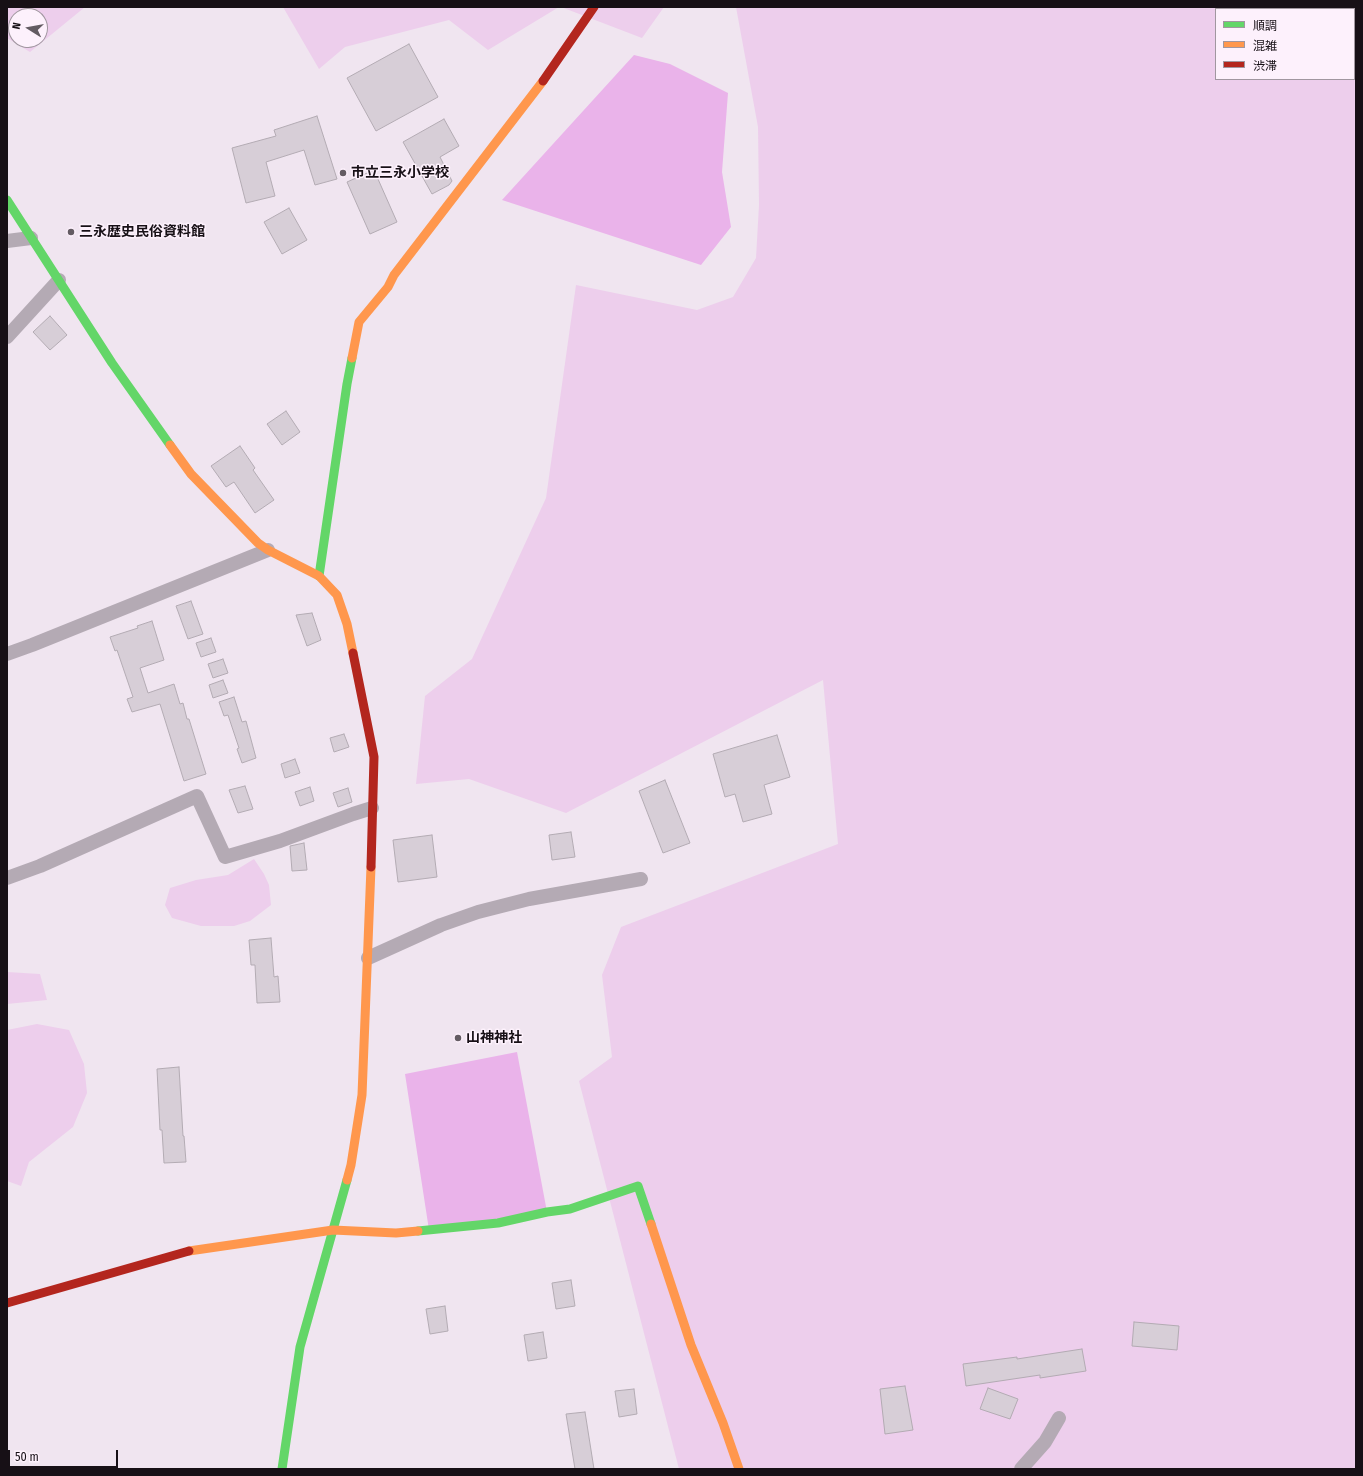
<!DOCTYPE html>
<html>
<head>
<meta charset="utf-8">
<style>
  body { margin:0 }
  #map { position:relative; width:1363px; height:1476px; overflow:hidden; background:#f0e5f0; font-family:"Fira Sans Condensed","Noto Sans JP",sans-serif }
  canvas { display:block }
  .frame { position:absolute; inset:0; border:8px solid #171016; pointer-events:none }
  .legend { position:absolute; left:1215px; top:8px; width:140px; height:72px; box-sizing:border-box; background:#fdf1fc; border:1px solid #a197a0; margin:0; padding:5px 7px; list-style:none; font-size:12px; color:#171016 }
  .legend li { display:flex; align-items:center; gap:8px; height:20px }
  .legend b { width:20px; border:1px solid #a197a0 }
  .north { position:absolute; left:8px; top:8px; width:40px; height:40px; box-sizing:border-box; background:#fdf1fc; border:1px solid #a197a0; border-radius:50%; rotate:281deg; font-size:11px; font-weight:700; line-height:16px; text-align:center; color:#171016 }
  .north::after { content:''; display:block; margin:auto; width:14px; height:18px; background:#635b62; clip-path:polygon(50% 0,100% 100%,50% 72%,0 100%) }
  .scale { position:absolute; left:8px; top:1450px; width:110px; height:18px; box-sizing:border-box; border:2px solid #171016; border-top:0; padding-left:5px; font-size:12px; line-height:14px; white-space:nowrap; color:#171016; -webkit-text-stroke:3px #fdf1fc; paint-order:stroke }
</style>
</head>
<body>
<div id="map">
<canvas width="1363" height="1476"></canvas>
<div class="frame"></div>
<ul class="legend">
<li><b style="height:5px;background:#63d668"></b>順調</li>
<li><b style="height:5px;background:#ff974d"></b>混雑</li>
<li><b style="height:5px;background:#b3261e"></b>渋滞</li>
</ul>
<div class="north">N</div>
<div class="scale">50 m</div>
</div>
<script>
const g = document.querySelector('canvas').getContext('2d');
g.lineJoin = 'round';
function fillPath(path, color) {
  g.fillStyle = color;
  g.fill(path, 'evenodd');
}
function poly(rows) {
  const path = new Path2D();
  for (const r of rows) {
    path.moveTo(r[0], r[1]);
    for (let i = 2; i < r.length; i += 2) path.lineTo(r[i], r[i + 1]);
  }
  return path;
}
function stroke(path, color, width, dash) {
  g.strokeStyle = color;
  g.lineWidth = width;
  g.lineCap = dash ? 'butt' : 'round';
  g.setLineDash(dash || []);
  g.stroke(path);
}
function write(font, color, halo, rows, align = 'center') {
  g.font = font + ' "Fira Sans Condensed","Noto Sans JP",sans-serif';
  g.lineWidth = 3;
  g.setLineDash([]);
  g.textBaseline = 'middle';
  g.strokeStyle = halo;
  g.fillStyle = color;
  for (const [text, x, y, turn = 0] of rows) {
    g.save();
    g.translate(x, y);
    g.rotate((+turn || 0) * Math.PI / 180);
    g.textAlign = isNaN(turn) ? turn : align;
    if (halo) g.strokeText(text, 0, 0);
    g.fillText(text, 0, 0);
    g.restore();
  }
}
fillPath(poly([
  [7,7,85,7,30,52,7,38],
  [16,16,40,16,40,40,16,40],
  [283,7,559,7,488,50,449,20,345,47,319,69],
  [561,7,664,7,642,38],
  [736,7,1356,7,1356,1469,679,1469,579,1081,612,1057,602,975,621,927,838,844,823,680,566,813,469,779,416,784,425,696,472,659,546,498,576,285,697,310,733,297,756,258,759,205,758,127],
  [1216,9,1354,9,1354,79,1216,79],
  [254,859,264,874,269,885,271,905,250,921,234,926,201,926,172,918,165,905,170,888,196,880,228,875],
  [7,972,40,974,47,1000,7,1004],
  [37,1024,69,1030,84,1064,87,1093,73,1127,29,1162,21,1186,7,1181,7,1030]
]), '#edceec');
fillPath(poly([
  [634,55,670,64,728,93,722,172,731,227,701,265,502,200],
  [517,1052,547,1212,429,1230,405,1074]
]), '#eab3ea');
const building = poly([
  [409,44,438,97,376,131,347,78,409,44],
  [317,116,337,179,315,185,304,150,266,162,275,196,246,203,232,148,276,136,274,130,317,116],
  [444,119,459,146,440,157,452,181,449,185,432,194,403,142,444,119],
  [374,170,397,222,370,234,347,182,374,170],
  [289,208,307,240,282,254,264,222,289,208],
  [50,316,67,335,50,350,33,332,50,316],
  [286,411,300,432,282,445,267,424,286,411],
  [240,446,255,468,253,470,274,500,255,513,234,482,226,487,211,466,240,446],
  [191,601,203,634,188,639,176,606,191,601],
  [312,613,321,640,307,646,296,615,312,613],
  [152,621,164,660,140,668,148,693,174,684,180,704,183,703,187,719,189,719,206,774,184,781,160,704,132,712,127,699,133,697,117,650,115,651,110,637,138,628,137,626,152,621],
  [211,638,216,652,201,657,196,643,211,638],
  [223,659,228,673,213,678,208,664,223,659],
  [223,680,228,693,213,698,209,685,223,680],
  [234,697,242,722,246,721,256,758,242,763,237,749,239,748,228,715,224,716,219,702,234,697],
  [344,734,349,747,334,752,330,738,344,734],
  [777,735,790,777,764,785,772,814,743,822,735,794,725,797,713,754,777,735],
  [295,759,300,773,285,778,281,764,295,759],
  [665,780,690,843,663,853,639,791,665,780],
  [245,786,253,809,238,813,229,790,245,786],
  [310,787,314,801,300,806,295,792,310,787],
  [348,788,352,802,338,807,333,793,348,788],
  [571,832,575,857,552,860,549,835,571,832],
  [432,835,437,877,398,882,393,840,432,835],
  [304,843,307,870,292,871,290,846,304,843],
  [271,938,274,977,278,976,280,1002,257,1003,255,965,251,965,249,940,271,938],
  [179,1067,183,1136,184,1136,186,1162,164,1163,162,1130,160,1130,157,1069,179,1067],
  [571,1280,575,1306,556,1309,552,1283,571,1280],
  [445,1306,448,1331,430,1334,426,1309,445,1306],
  [1134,1322,1179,1326,1177,1350,1132,1346,1134,1322],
  [543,1332,547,1358,528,1361,524,1335,543,1332],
  [1082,1349,1086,1371,1040,1378,1040,1375,966,1386,963,1364,1017,1357,1017,1359,1082,1349],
  [905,1386,913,1430,885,1434,880,1389,905,1386],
  [988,1388,1018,1399,1010,1419,980,1409,988,1388],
  [634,1389,637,1414,619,1417,615,1391,634,1389],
  [585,1412,594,1469,575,1469,566,1414,585,1412]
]);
fillPath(building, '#d7ced7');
stroke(building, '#b3abb3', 1);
stroke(poly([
  [7,241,31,238],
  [7,337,59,280],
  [7,654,32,645,268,550],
  [7,878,40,866,197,796,225,857,280,841,353,814,372,808],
  [368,958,441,925,478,912,529,899,641,879],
  [1021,1469,1045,1442,1059,1418]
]), '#b4aab4', 14);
stroke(poly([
  [7,200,112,363,170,445],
  [319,576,347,384,352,358],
  [418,1231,498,1223,547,1212,570,1209,638,1186,651,1224],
  [282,1469,300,1347,347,1180]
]), '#63d668', 9);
stroke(poly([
  [352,358,359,322,388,287,394,275,543,81],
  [170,445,191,474,258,543,268,550,319,576,337,595,347,624,353,653],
  [347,1180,351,1165,362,1095,371,867],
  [651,1224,691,1345,723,1423,739,1469],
  [189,1251,333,1230,396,1233,418,1231]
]), '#ff974d', 9);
stroke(poly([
  [543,81,594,7],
  [353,653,374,757,371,867],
  [7,1303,189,1251]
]), '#b3261e', 9);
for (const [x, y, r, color] of [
  [343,173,4,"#635b62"],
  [71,232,4,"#635b62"],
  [458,1038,4,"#635b62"]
]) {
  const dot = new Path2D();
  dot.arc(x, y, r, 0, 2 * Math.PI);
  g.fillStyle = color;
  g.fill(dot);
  stroke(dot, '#fdf1fc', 1.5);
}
write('bold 14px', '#171016', '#fdf1fc', [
  ["市立三永小学校",351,173],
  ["三永歴史民俗資料館",79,232],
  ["山神神社",466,1038]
], 'left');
</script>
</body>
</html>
